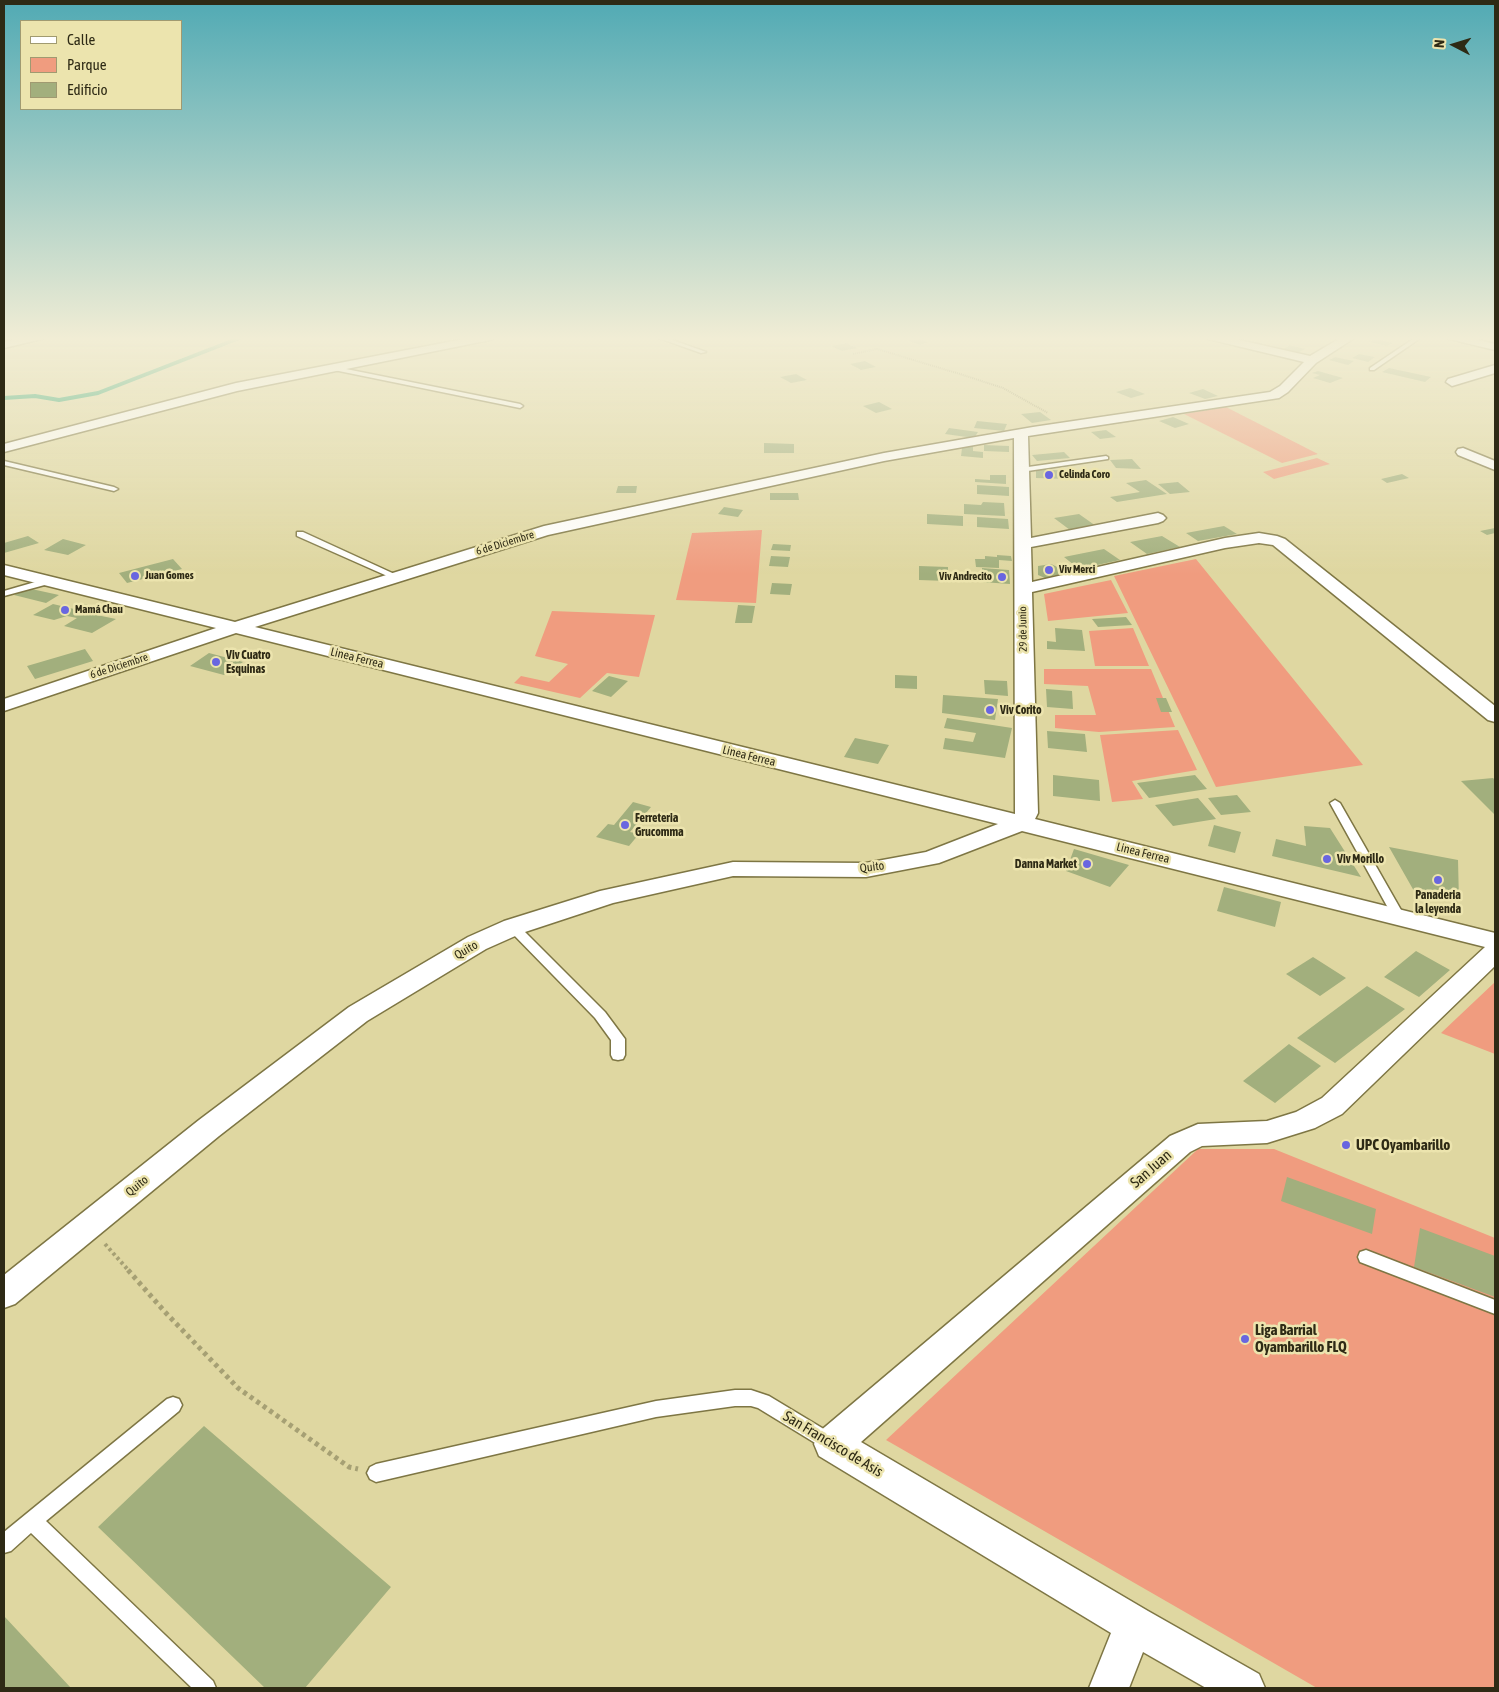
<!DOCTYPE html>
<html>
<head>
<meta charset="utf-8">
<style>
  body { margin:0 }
  #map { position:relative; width:1499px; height:1692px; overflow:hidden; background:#dfd7a1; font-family:"Asap Condensed",sans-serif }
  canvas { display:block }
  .frame { position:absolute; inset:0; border:5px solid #2e2a15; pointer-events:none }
  .legend { position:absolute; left:20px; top:20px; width:162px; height:90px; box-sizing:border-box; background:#ece4ae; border:1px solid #a09a71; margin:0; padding:6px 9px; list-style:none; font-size:15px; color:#2e2a15 }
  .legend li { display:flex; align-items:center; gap:10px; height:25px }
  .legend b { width:25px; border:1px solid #a09a71 }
  .north { position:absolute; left:1429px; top:20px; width:50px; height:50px; -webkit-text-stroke:4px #ece4ae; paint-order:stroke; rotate:275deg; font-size:14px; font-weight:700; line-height:20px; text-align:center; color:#2e2a15 }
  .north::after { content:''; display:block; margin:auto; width:18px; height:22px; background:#2e2a15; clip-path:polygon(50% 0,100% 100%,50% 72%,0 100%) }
</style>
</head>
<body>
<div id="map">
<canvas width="1499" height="1692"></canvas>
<div class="frame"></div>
<ul class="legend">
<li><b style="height:6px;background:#fff"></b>Calle</li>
<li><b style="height:14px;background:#f09c7f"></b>Parque</li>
<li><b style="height:14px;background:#a2af7d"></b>Edificio</li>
</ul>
<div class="north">N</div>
</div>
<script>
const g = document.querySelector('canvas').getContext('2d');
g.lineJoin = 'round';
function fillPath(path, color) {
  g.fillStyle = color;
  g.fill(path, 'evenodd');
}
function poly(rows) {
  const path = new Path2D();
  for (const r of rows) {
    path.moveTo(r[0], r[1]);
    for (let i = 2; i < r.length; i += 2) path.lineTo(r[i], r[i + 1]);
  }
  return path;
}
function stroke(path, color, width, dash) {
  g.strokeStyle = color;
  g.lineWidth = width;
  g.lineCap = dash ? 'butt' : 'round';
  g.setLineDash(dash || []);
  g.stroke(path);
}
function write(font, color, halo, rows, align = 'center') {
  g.font = font + ' "Asap Condensed",sans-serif';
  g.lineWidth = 5;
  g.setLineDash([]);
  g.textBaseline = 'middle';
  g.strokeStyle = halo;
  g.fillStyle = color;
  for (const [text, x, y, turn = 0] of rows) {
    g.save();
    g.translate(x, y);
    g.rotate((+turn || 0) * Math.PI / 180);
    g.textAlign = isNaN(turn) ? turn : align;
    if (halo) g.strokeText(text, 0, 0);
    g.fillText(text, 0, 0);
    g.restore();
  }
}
fillPath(poly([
  [1226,407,1318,454,1282,463,1184,414],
  [1317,458,1330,464,1274,479,1263,472],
  [762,530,756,603,676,600,692,533],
  [1196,559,1363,765,1216,787,1114,576],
  [1111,580,1128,613,1048,621,1044,594],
  [552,611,655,615,639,677,607,673,580,698,514,683,521,676,549,682,568,664,535,656],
  [1133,628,1149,666,1095,666,1089,631],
  [1044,669,1151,669,1175,727,1099,732,1055,728,1055,715,1096,715,1088,686,1044,684],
  [1178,730,1197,770,1132,781,1143,799,1112,802,1100,735],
  [1495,982,1495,1054,1441,1033],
  [1198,1149,1274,1149,1495,1238,1495,1688,1317,1688,886,1440]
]), '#f09c7f');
stroke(poly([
  [4,398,35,396,59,400,98,393,242,337]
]), '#109b66', 4);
fillPath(poly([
  [916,338,928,342,920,345,908,341],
  [1375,339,1393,343,1387,346,1369,342],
  [846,343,857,348,842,351,831,346],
  [1290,345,1305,349,1297,353,1282,350],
  [1359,354,1375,357,1368,362,1352,358],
  [1335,357,1354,361,1348,365,1329,360],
  [865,361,876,367,861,370,850,364],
  [1389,368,1431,377,1425,382,1382,372],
  [1318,371,1343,378,1330,383,1313,378,1320,375,1312,373],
  [796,374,807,380,791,383,780,377],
  [1130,388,1145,394,1131,398,1116,392],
  [1203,389,1218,396,1205,399,1189,393],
  [879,402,892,409,876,413,863,406],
  [1040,412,1051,420,1032,423,1021,414],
  [1173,417,1189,424,1175,428,1159,421],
  [977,421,1007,424,1004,431,974,428],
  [949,428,978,432,974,438,945,434],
  [1106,430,1116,437,1100,439,1091,432],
  [764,443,794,444,794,453,764,453],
  [984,445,1009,446,1009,452,984,451],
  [973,446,973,451,983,452,983,458,961,456,962,448],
  [1064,452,1070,458,1037,461,1032,455],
  [1132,459,1141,469,1116,468,1110,460],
  [1036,469,1071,471,1070,479,1036,478],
  [1402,474,1409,478,1387,483,1381,479],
  [990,475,1006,475,1006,484,975,482,975,479,990,480],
  [1146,480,1167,494,1117,502,1110,497,1140,492,1126,483],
  [1178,482,1190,492,1170,494,1158,484],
  [977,485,1009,487,1009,496,977,494],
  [618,486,637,486,636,493,616,493],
  [770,493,798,493,799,500,770,500],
  [983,502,1004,503,1005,516,964,514,964,504,981,505],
  [724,507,743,510,738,517,718,514],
  [927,514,963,516,963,526,927,524],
  [1079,514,1096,526,1070,530,1054,518],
  [977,517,1008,519,1009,529,977,527],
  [1224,526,1237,534,1198,541,1186,533],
  [1495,528,1495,533,1487,535,1480,531],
  [28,536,39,543,4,553,4,543],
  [1162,536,1180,547,1147,554,1130,542],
  [63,539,86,545,68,555,44,550],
  [773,544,791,545,790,551,771,550],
  [1104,549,1120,560,1079,569,1064,557],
  [997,555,1011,556,1012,561,999,560,999,568,976,567,975,559,985,559,985,556,997,557],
  [771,556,790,557,788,567,769,566],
  [173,559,182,569,127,583,119,573],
  [1051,564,1068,572,1045,578,1038,575,1038,566],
  [919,566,948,567,948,581,919,580],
  [982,568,1009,570,1010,584,982,582],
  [772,583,792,584,790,595,770,594],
  [27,588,59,595,46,603,14,595],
  [53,604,74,609,82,604,100,607,82,612,116,619,92,633,64,626,77,618,67,616,54,620,33,615],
  [738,605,755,606,752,623,735,623],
  [1126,617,1132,625,1098,627,1092,619],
  [1055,628,1082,630,1085,651,1047,649,1047,641,1056,642],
  [85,649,93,661,35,679,27,666],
  [209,653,243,662,224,675,190,666],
  [895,675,917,676,917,689,895,688],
  [609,676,628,681,611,697,592,691],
  [984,680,1007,681,1008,696,985,694],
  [1046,689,1072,691,1073,709,1047,707],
  [943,695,998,699,995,720,942,713],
  [1156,698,1166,698,1172,712,1161,712],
  [947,718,1012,728,1005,758,943,749,945,738,973,742,976,733,944,728],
  [1047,731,1085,734,1087,752,1048,748],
  [855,738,889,745,878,764,844,757],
  [1053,775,1099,780,1100,801,1053,796],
  [1195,775,1207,789,1149,798,1137,783],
  [1493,778,1495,780,1495,815,1461,781],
  [1237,795,1251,812,1221,815,1208,798],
  [1198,798,1216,819,1173,826,1155,805],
  [633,802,651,807,630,832,639,834,629,846,596,837,608,824,614,825],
  [1214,825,1241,832,1235,853,1208,846],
  [1304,826,1330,828,1361,877,1272,856,1276,839,1306,846],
  [1389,847,1458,860,1459,901,1414,891],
  [1074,849,1129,865,1110,887,1066,871],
  [1224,887,1281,902,1275,927,1217,911],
  [1416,951,1450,970,1419,997,1384,977],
  [1313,957,1346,978,1320,996,1286,974],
  [1367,986,1405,1009,1335,1063,1297,1038],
  [1289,1044,1321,1066,1275,1103,1243,1081],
  [1287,1177,1376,1209,1372,1234,1281,1201],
  [1420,1228,1495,1256,1495,1297,1414,1267],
  [204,1426,391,1587,305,1688,265,1688,98,1527],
  [4,1616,71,1688,4,1688]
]), '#a2af7d');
const service = poly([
  [656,337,664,337,706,352,701,353,656,337],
  [1416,337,1422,337,1374,370,1370,370,1370,368,1416,337],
  [331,366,520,404,523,406,520,408,329,369,329,367,331,366],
  [1106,456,1108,457,1108,459,1021,472,1017,470,1021,468,1106,456],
  [4,461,114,487,118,489,114,491,4,465,4,461],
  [297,532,303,532,401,577,397,580,394,579,297,536,297,532],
  [49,578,53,581,52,583,4,596,4,591,49,578],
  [1335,800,1340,803,1405,917,1403,920,1399,921,1393,917,1330,803,1335,800],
  [513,923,517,924,605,1012,625,1039,625,1055,623,1059,618,1060,613,1059,611,1055,611,1040,595,1018,509,930,507,927,513,923],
  [1366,1250,1495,1300,1495,1314,1360,1262,1358,1257,1360,1252,1366,1250],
  [735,1390,751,1390,769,1396,837,1437,840,1443,837,1449,831,1452,825,1449,758,1408,751,1406,735,1406,656,1417,376,1482,370,1479,367,1473,370,1467,376,1464,656,1401,735,1390],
  [173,1397,179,1399,182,1405,179,1411,46,1521,213,1681,216,1688,192,1688,31,1533,11,1551,4,1553,4,1532,167,1399,173,1397]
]);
const minor = poly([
  [24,337,44,337,42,339,4,348,4,342,24,337],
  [474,337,496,337,490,340,237,391,4,452,4,444,236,383,474,337],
  [1206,337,1226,337,1310,356,1342,337,1356,337,1316,363,1288,392,1279,398,1028,436,1031,538,1158,513,1163,515,1166,518,1163,521,1158,523,1031,547,1032,582,1225,538,1259,533,1277,536,1285,539,1495,706,1495,722,1488,720,1273,545,1259,543,1225,548,1032,592,1038,813,1035,819,1495,933,1495,966,1342,1114,1315,1128,1267,1143,1202,1146,1190,1152,861,1442,1148,1611,1259,1674,1265,1688,1206,1688,1143,1652,1129,1688,1089,1688,1111,1633,819,1456,814,1444,819,1432,1170,1136,1198,1124,1267,1121,1296,1112,1322,1098,1485,947,1022,831,939,863,866,877,733,876,613,903,522,933,486,949,367,1021,219,1136,15,1304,4,1308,4,1275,199,1120,349,1007,468,937,504,921,600,891,733,862,866,863,926,852,998,824,236,633,4,711,4,699,216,628,4,575,4,565,235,622,544,526,884,453,1033,427,1270,392,1280,386,1304,362,1208,339,1206,337],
  [1014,438,1015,814,255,627,548,535,884,461,1014,438],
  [1447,337,1466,337,1495,344,1495,350,1449,339,1447,337],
  [1495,365,1495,373,1452,386,1446,382,1448,379,1495,365],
  [1463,448,1495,461,1495,470,1458,455,1456,452,1458,449,1463,448]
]);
stroke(service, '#7e7644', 3);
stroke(minor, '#7e7644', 3);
stroke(poly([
  [853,354,877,349,960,374,1003,388,1048,413]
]), '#a6a074', 2, [1, 1]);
stroke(poly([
  [105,1244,129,1271]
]), '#a6a074', 4, [3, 3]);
stroke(poly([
  [128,1270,165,1312,238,1388,349,1467,358,1469]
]), '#a6a074', 5, [4, 4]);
fillPath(service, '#fff');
fillPath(minor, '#fff');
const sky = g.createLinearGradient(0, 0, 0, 574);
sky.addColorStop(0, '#51aab4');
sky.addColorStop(0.59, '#f1edd5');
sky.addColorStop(1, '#f1edd500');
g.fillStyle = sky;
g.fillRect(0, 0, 1499, 574);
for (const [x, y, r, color] of [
  [1049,475,5,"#6966e0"],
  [1049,570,5,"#6966e0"],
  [135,576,5,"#6966e0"],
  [1002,577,5,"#6966e0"],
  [65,610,5,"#6966e0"],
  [216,662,5,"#6966e0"],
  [990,710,5,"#6966e0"],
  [625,825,5,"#6966e0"],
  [1327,859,5,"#6966e0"],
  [1087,864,5,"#6966e0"],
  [1438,880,5,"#6966e0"],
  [1346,1145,5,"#6966e0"],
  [1245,1339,5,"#6966e0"]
]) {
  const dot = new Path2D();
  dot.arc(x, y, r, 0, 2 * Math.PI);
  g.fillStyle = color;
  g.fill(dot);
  stroke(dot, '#ece4ae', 2);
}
write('bold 11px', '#2e2a15', '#ece4ae', [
  ["Celinda Coro",1059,475],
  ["Viv Merci",1059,570],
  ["Juan Gomes",145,576],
  ["Viv Andrecito",992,577,"right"],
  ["Mamá Chau",75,610]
], 'left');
write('11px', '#2e2a15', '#ece4ae', [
  ["6 de Diciembre",505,543,-17],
  ["29 de Junio",1023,629,-91],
  ["6 de Diciembre",119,666,-18]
]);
write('bold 12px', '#2e2a15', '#ece4ae', [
  ["Viv Cuatro",226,655],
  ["Esquinas",226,669],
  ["Viv Corito",1000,710],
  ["Ferreteria",635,818],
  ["Grucomma",635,832],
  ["Viv Morillo",1337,859],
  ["Danna Market",1077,864,"right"],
  ["Panaderia",1438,895,"center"],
  ["la leyenda",1438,909,"center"]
], 'left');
write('12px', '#2e2a15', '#ece4ae', [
  ["Linea Ferrea",357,658,14],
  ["Linea Ferrea",749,756,14],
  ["Linea Ferrea",1143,853,14],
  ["Quito",872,867,-7],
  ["Quito",466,950,-30],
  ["Quito",137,1186,-39]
]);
write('bold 15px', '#2e2a15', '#ece4ae', [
  ["UPC Oyambarillo",1356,1145],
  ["Liga Barrial",1255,1330],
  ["Oyambarillo FLQ",1255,1347]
], 'left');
write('15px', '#2e2a15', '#ece4ae', [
  ["San Juan",1151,1169,-41],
  ["San Francisco de Asis",833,1444,31]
]);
</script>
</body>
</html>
